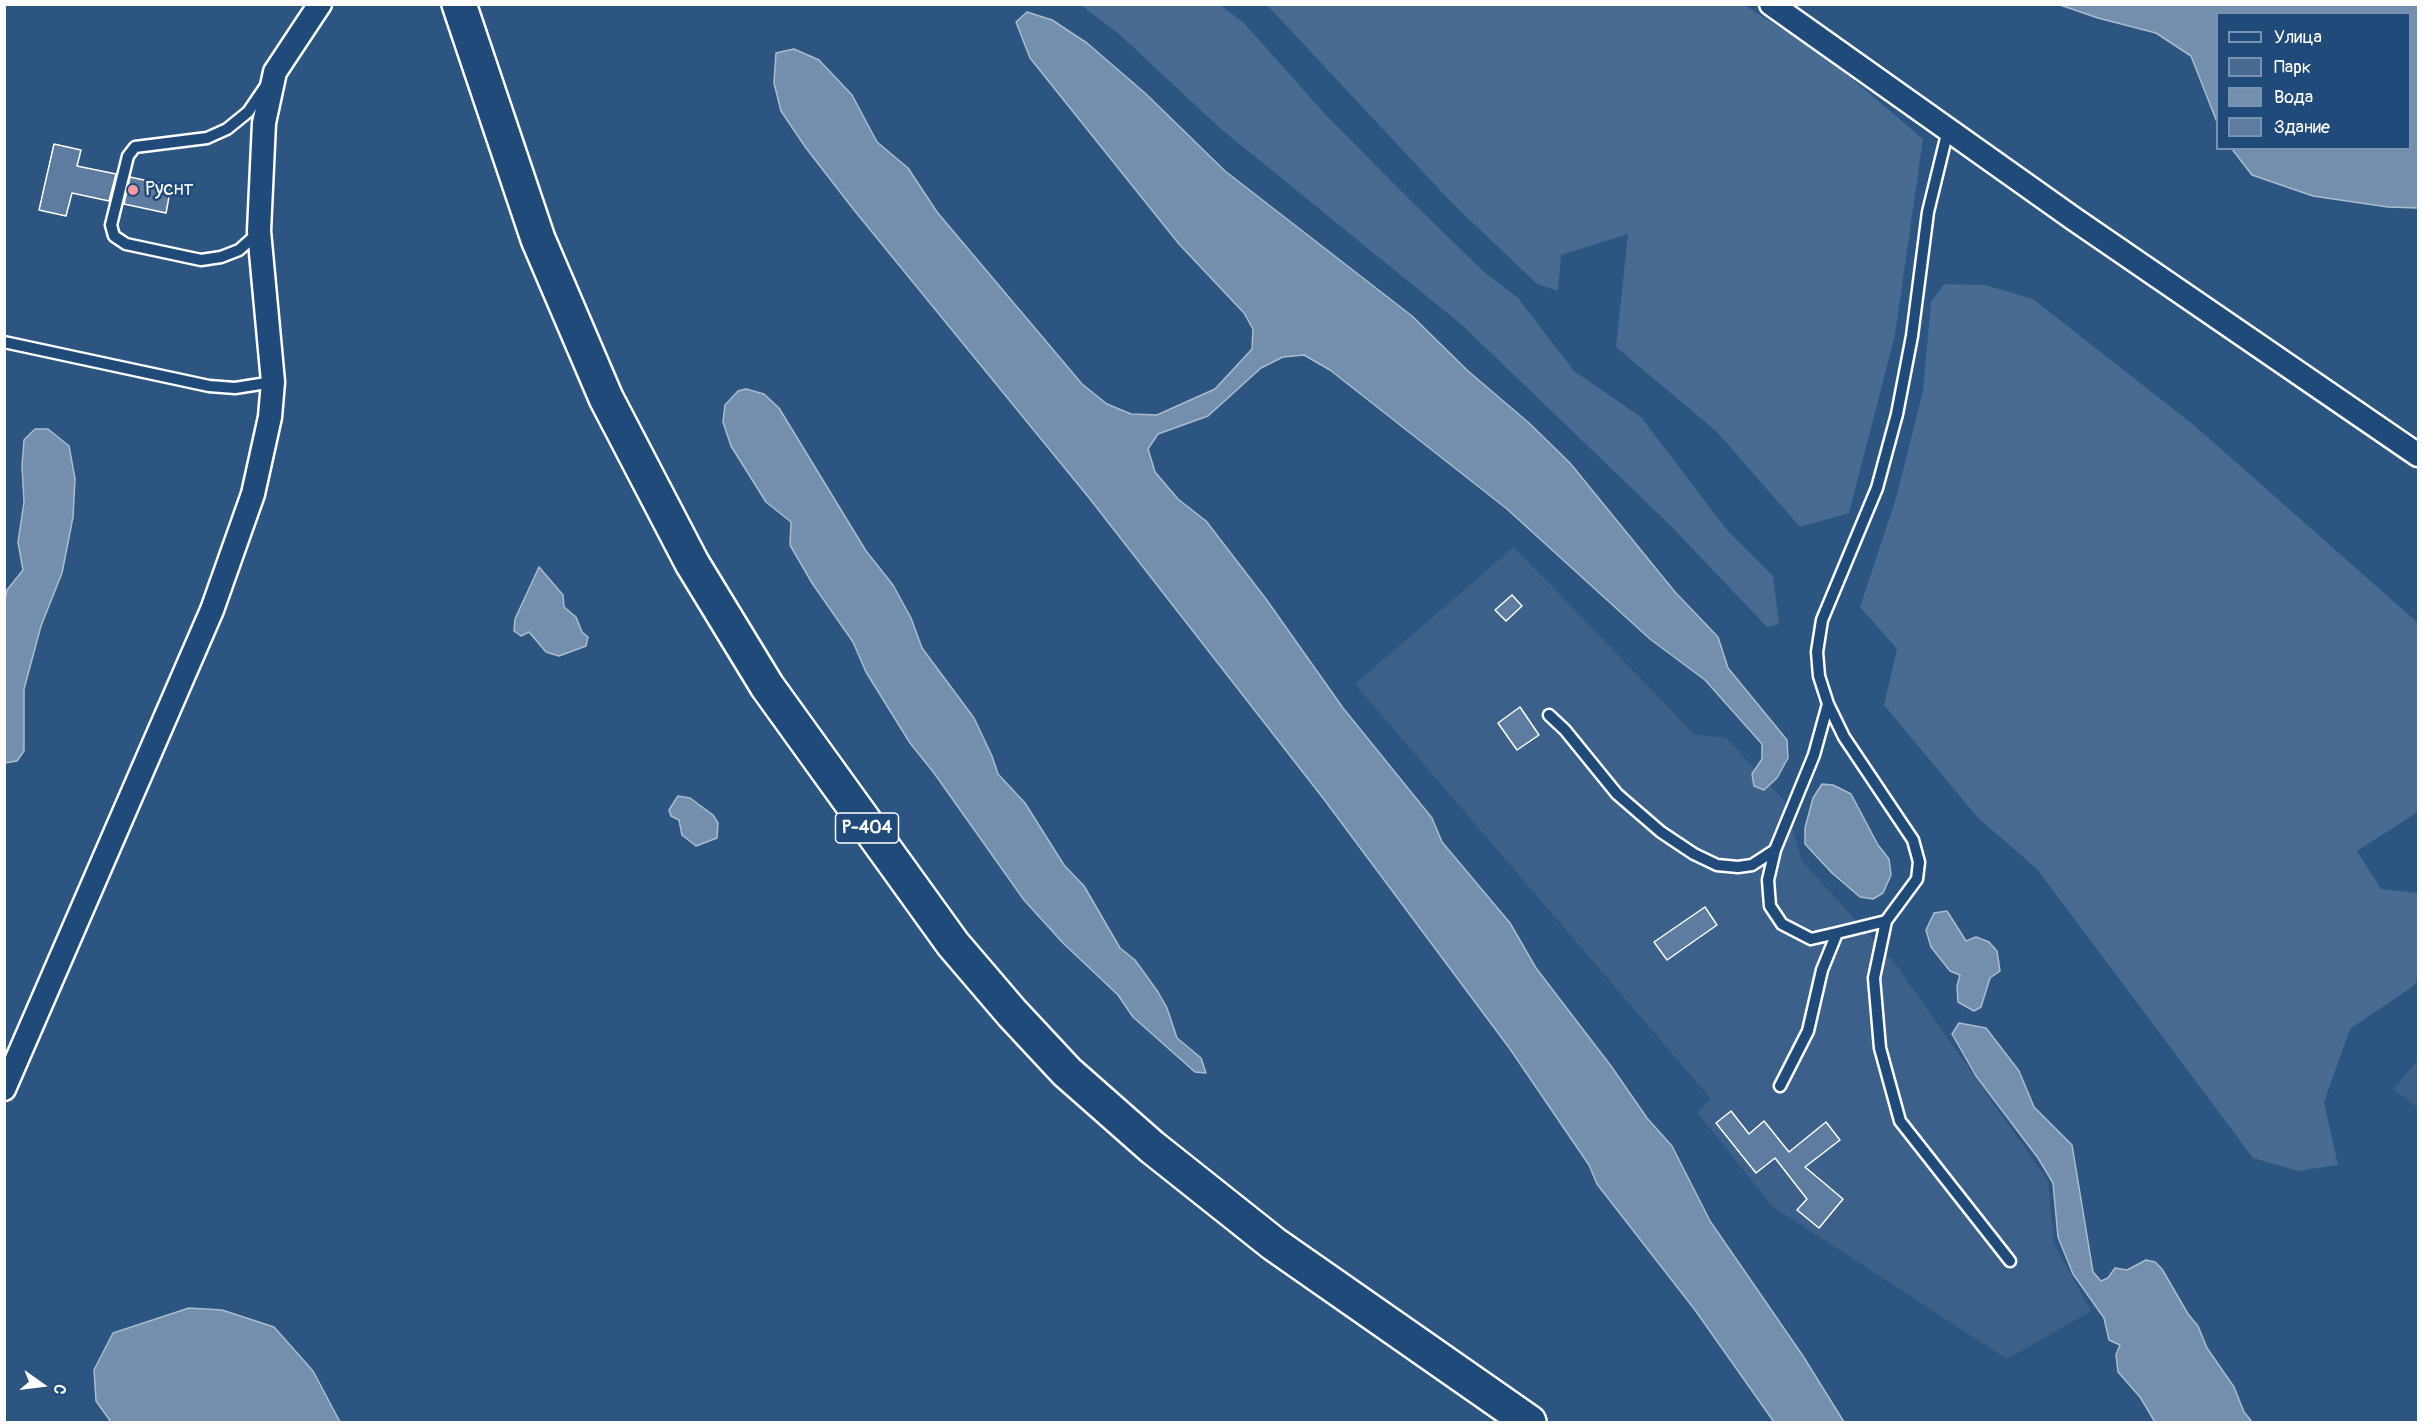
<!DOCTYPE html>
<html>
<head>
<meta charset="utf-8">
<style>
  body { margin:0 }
  #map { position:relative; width:2423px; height:1427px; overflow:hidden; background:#2c5582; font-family:Pangolin,sans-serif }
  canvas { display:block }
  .frame { position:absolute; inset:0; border:6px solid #fff; pointer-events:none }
  .legend { position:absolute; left:2216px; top:12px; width:195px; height:138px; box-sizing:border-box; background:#1f4a7a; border:2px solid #7992af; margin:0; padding:8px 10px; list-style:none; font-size:18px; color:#fff }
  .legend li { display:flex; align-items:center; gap:12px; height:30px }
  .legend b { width:30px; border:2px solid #7992af }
  .north { position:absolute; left:12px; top:1355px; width:60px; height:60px; -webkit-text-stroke:4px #1f4a7a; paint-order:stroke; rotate:104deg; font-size:16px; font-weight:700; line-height:24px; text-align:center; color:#fff }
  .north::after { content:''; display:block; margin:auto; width:21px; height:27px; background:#fff; clip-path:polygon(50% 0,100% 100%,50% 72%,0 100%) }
</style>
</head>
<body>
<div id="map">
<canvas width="2423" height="1427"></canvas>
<div class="frame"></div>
<ul class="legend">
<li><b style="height:8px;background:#1f4a7a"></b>Улица</li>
<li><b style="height:16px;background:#486b92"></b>Парк</li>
<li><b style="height:16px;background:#748fad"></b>Вода</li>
<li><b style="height:16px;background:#5e7c9f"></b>Здание</li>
</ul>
<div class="north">С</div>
</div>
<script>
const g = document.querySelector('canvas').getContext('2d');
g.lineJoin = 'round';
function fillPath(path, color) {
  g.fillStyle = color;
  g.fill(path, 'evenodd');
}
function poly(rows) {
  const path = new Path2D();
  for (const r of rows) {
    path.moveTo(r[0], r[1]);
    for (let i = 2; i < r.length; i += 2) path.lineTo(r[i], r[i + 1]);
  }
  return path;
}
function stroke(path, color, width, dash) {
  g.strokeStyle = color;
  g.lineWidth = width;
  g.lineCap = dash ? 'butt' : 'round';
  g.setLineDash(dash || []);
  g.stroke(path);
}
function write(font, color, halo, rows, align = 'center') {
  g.font = font + ' Pangolin,sans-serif';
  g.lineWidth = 5;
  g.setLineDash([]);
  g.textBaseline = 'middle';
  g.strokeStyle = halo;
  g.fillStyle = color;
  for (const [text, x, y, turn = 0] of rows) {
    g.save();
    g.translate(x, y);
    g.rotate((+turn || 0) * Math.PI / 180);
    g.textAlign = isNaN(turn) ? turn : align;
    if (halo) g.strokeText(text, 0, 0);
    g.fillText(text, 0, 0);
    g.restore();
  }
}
fillPath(poly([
  [1514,547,1694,734,1726,738,1784,800,1802,861,1897,966,2048,1181,2054,1244,2091,1311,2007,1359,1772,1206,1697,1112,1711,1099,1355,684],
  [2418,1060,2418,1108,2393,1089]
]), '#3b618b');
fillPath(poly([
  [1081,5,1220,5,1243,22,1324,113,1406,196,1483,271,1518,298,1574,371,1641,417,1727,530,1773,576,1779,624,1767,627,1671,526,1462,325,1221,129,1119,34],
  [1267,5,1744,5,1824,55,1923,139,1895,335,1849,513,1800,527,1717,432,1616,347,1628,234,1561,255,1558,291,1537,284,1452,203],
  [1944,284,1985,285,2033,299,2195,426,2418,623,2418,812,2357,851,2381,889,2418,893,2418,980,2412,987,2350,1029,2324,1102,2338,1165,2298,1171,2253,1158,2037,869,1978,818,1884,705,1897,649,1860,607,1896,498,1923,391,1931,302]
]), '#486b92');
const water = poly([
  [2060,5,2418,5,2418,208,2388,207,2313,196,2252,175,2232,149,2410,148,2410,14,2218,14,2217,122,2191,56,2156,33,2098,18,2060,5],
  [1027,12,1052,20,1087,43,1146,94,1225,171,1412,316,1468,371,1529,423,1570,463,1675,592,1718,637,1728,668,1787,740,1788,758,1777,778,1764,790,1754,786,1752,774,1762,759,1762,744,1705,680,1650,639,1507,509,1330,370,1304,355,1283,357,1261,368,1208,416,1158,434,1148,449,1155,472,1178,499,1206,521,1266,599,1343,708,1432,818,1442,842,1510,923,1536,968,1611,1066,1647,1118,1672,1146,1710,1221,1803,1356,1844,1422,1774,1422,1695,1310,1597,1184,1589,1165,1510,1049,1323,798,1090,499,854,210,806,148,781,111,774,83,776,53,794,49,819,60,852,95,877,142,908,168,937,212,1082,384,1107,404,1131,414,1157,415,1215,389,1252,349,1253,329,1244,313,1179,244,1030,58,1016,22,1027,12],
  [746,389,764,394,779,408,866,551,893,585,911,618,922,648,974,718,992,756,998,774,1025,803,1064,865,1084,886,1120,948,1135,960,1158,992,1167,1008,1177,1038,1201,1058,1206,1073,1195,1072,1133,1017,1118,995,1063,943,1024,900,934,773,910,743,866,672,853,642,812,583,790,545,791,522,766,502,731,446,723,422,725,405,738,391,746,389],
  [35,429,48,429,69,446,75,479,73,517,62,573,41,626,24,689,24,751,17,761,5,763,5,599,7,590,23,570,18,542,24,502,22,466,24,440,35,429],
  [539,567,563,595,564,607,576,617,582,632,588,637,586,646,559,656,546,652,529,632,521,636,514,631,515,619,539,567],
  [1822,784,1833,785,1851,794,1878,845,1889,859,1891,875,1883,893,1873,899,1860,897,1832,873,1805,844,1805,828,1813,798,1822,784],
  [678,796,690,798,713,815,718,823,717,838,696,846,682,835,679,820,671,816,669,810,678,796],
  [1947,911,1966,941,1976,937,1989,942,1997,951,2000,971,1990,978,1981,1007,1974,1011,1958,1002,1957,986,1960,975,1950,971,1931,947,1926,930,1934,913,1947,911],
  [1959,1023,1986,1028,2019,1071,2034,1107,2072,1145,2093,1272,2101,1281,2108,1278,2115,1268,2127,1270,2146,1260,2155,1262,2162,1269,2188,1314,2198,1326,2207,1348,2234,1387,2244,1412,2252,1422,2155,1422,2140,1397,2118,1372,2116,1355,2120,1345,2109,1340,2104,1318,2073,1274,2058,1237,2053,1183,2038,1158,1976,1076,1952,1034,1959,1023],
  [189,1308,222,1310,274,1327,313,1371,340,1422,111,1422,96,1401,94,1370,113,1333,189,1308]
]);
fillPath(water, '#748fad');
stroke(water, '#acbcce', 1.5);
const building = poly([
  [54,144,81,150,77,166,116,174,109,201,72,193,66,216,39,210,54,144],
  [130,177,171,186,166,213,124,204,130,177],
  [1512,595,1522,606,1506,621,1495,610,1512,595],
  [1520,707,1539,735,1517,750,1498,723,1520,707],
  [1705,907,1717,925,1667,960,1654,942,1705,907],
  [1731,1111,1749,1134,1764,1121,1789,1152,1826,1122,1840,1140,1805,1167,1843,1199,1819,1228,1797,1210,1807,1199,1775,1158,1756,1173,1716,1123,1731,1111]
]);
fillPath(building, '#5e7c9f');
stroke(building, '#fff', 1.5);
const lane = poly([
  [258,233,239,250,221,257,201,260,126,244,114,236,111,225,128,156,135,147,207,138,227,129,248,112,265,87],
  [4,342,209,386,235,388,273,382],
  [1828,704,1814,755,1775,850,1768,880,1770,906,1782,924,1811,939,1837,933],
  [1549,715,1565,730,1617,794,1661,832,1694,854,1717,865,1738,867,1752,865,1775,850],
  [1886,921,1874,978,1880,1048,1900,1121,2010,1261],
  [1780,1086,1808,1031,1822,970,1837,933,1886,921,1917,879,1919,862,1913,840,1844,737,1828,704,1819,676,1817,652,1822,620,1877,488,1897,414,1912,336,1928,212,1948,130]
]);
const street = poly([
  [1771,4,2074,219,2418,455],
  [4,1089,212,610,253,494,270,417,273,382,259,231,264,123,275,72,320,4]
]);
const highway = poly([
  [459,4,538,239,606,398,692,563,767,686,953,944,1012,1013,1067,1072,1152,1147,1274,1244,1529,1422]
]);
stroke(lane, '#fff', 15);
stroke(street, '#fff', 27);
stroke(highway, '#fff', 38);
stroke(lane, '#1f4a7a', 10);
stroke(street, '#1f4a7a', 22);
stroke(highway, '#1f4a7a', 33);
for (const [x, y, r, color] of [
  [133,190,6,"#ff9aa2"]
]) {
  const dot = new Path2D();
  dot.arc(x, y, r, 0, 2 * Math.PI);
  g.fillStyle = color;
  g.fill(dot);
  stroke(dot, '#1f4a7a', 2);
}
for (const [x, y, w] of [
  [867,828,63]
]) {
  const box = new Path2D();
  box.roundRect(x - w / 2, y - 15, w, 30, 4.5);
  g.fillStyle = '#1f4a7a';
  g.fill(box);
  stroke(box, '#fff', 1.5);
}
write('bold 18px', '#fff', null, [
  ["Р-404",867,828]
]);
write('20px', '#fff', '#1f4a7a', [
  ["Руснт",145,190]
], 'left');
</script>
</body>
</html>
